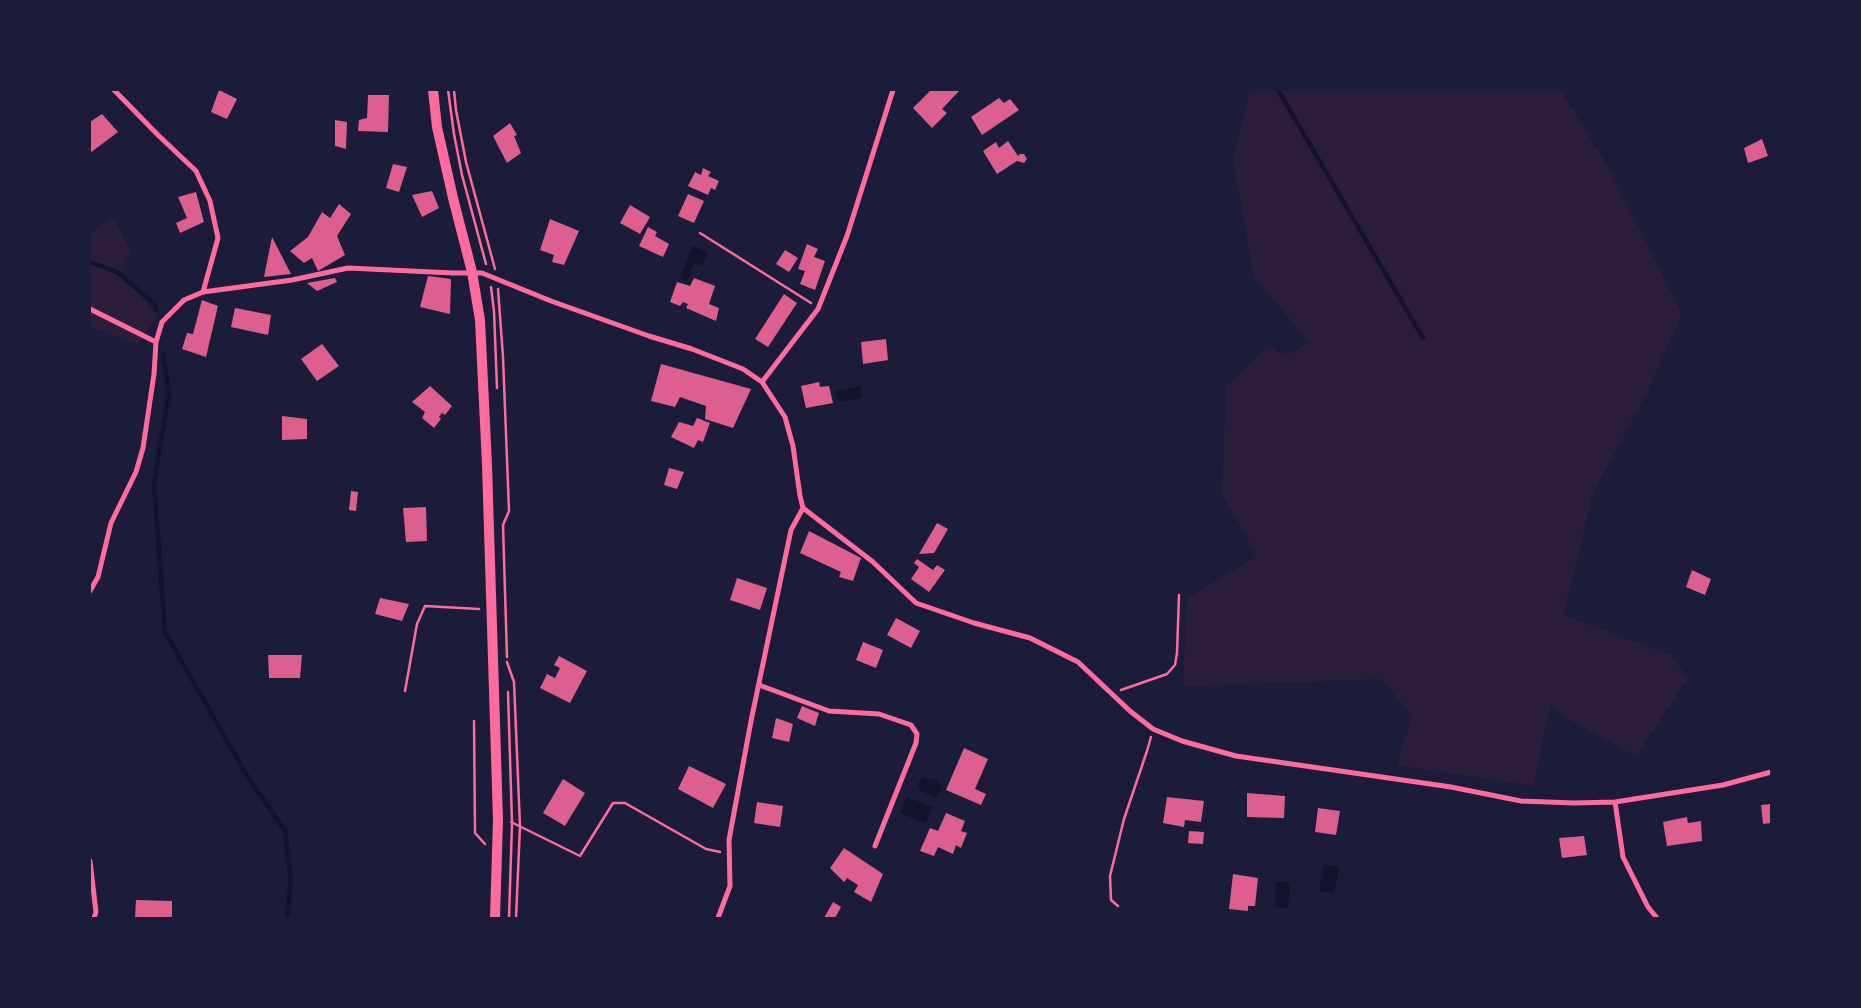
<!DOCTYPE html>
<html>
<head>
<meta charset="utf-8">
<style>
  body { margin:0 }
  #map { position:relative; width:1861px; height:1008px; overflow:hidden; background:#1b1b3a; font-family:Inter,sans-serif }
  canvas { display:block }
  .frame { position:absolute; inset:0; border:91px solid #1b1b3a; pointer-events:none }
</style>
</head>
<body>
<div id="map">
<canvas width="1861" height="1008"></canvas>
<div class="frame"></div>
</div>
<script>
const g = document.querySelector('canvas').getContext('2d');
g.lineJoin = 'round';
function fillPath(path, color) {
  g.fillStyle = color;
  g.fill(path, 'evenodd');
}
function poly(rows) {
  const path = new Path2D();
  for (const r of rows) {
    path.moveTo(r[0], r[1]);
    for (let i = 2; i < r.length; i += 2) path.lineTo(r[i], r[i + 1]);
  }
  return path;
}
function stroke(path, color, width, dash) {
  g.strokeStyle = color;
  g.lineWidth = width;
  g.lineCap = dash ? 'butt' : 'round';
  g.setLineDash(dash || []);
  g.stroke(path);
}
fillPath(poly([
  [1250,90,1561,90,1613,175,1682,314,1647,393,1593,493,1563,615,1671,655,1688,678,1636,756,1559,714,1551,702,1533,786,1397,765,1412,716,1381,679,1183,686,1187,598,1257,556,1222,494,1226,386,1268,346,1285,356,1309,342,1254,277,1233,160],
  [113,217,131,252,121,273,158,316,137,344,90,327,90,233]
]), '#2a1e3b');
fillPath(poly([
  [692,246,708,252,702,266,694,263,687,281,680,278],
  [860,386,862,398,839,402,835,391],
  [923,777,938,781,942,790,936,798,919,790,918,784],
  [907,797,933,807,926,823,900,813],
  [1324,865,1339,867,1334,893,1319,891],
  [1276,882,1290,882,1288,908,1275,907]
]), '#12122b');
stroke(poly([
  [1278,90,1423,338],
  [90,262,117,272,155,304,156,310],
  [163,354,169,394,154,483,165,632,246,774,285,831,291,882,287,918]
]), '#12122b', 4.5);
fillPath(poly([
  [219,90,237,99,227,119,211,112],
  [931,90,960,90,942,109,947,113,932,128,913,108],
  [368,95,389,95,388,132,358,131,359,120,367,118],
  [999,98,1004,103,1010,99,1019,110,982,135,971,117],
  [102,114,118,132,90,153,90,122],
  [335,120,347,122,346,149,335,146],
  [510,123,517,135,514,136,521,153,507,163,493,136],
  [1762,139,1768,156,1748,163,1744,148],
  [1008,141,1018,156,1020,154,1024,154,1027,159,1024,163,1017,161,997,174,983,151,996,142,999,148],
  [393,164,407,167,399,192,386,188],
  [703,168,711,172,708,176,719,181,715,190,711,188,708,195,688,186,695,172,701,175],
  [432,191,439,208,422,217,412,195],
  [196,192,204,222,180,233,176,223,187,218,178,197],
  [688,194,704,201,694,223,678,216],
  [339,204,351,214,337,236,345,255,318,271,312,258,304,263,290,251,308,237,322,212,330,218],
  [630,205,650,217,640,234,620,223],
  [550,219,579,231,564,265,552,262,554,255,540,250],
  [648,227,657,232,655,236,669,244,663,257,639,246],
  [272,237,291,274,264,277],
  [807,244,818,249,814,257,825,261,815,290,800,284,805,271,798,269],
  [785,250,798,258,789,272,776,264],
  [428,276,451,279,450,314,420,307],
  [335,278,337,282,317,291,307,283],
  [694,278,715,286,709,304,719,308,716,321,686,308,688,304,683,302,680,306,670,302,677,282,690,286],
  [784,294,797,303,768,347,755,339],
  [202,300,218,306,206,357,182,349,187,333,193,334],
  [235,308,271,315,268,335,231,327],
  [886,339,888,360,863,364,861,342],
  [322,344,339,366,317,381,301,359],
  [661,364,751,389,733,428,705,419,706,406,680,397,675,407,651,401],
  [819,382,820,387,829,386,833,403,806,408,801,386],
  [430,386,452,406,445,415,442,413,439,417,441,419,434,428,422,418,425,412,412,402],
  [282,416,307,419,307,439,282,440],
  [697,418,710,423,703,442,698,440,694,448,671,437,679,422,693,426],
  [669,468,684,472,677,489,664,485],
  [351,491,358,492,356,511,349,510],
  [426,507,427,541,406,542,403,508],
  [937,523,948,529,934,553,919,554],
  [809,531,861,558,853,581,839,577,841,572,800,553],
  [917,559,933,570,937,565,945,570,929,592,911,579,919,567,914,563],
  [1692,570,1711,579,1705,595,1686,587],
  [737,578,767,588,760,610,730,600],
  [380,598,409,604,402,621,375,614],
  [896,618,920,631,911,648,887,635],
  [863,642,883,650,876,668,856,660],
  [268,655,302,655,300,678,269,678],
  [559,656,587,671,570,703,540,688,547,674,555,678,560,668,554,665],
  [802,706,819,713,815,726,797,718],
  [776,718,793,724,789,742,772,738],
  [964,748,988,759,975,789,986,794,981,805,946,790],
  [689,766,726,784,713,808,678,789],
  [563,779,585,793,565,826,543,813],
  [1247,793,1285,796,1284,818,1247,817],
  [1167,797,1204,801,1201,822,1185,820,1184,827,1163,823],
  [757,802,783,806,780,827,754,823],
  [1771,804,1771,823,1763,824,1761,805],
  [1318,808,1340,811,1336,835,1315,832],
  [946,813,965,821,961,831,967,833,961,848,956,845,953,854,938,847,934,856,920,851,930,828,938,831],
  [1687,817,1688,823,1701,821,1702,841,1667,846,1663,822],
  [1189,831,1204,832,1203,844,1188,843],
  [1584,836,1587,855,1562,858,1559,838],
  [844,848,883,874,871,902,854,892,858,885,847,878,844,882,830,868],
  [1233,874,1258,878,1255,906,1248,906,1248,911,1229,909],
  [136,900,172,901,172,918,135,918],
  [833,902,841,907,835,918,824,918]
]), '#dd5f8e');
stroke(poly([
  [448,90,454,134,462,175,486,264],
  [454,90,456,110,466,162,495,269],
  [700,233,811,303],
  [491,287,494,311,497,388],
  [498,289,503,357,509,511,503,525,507,657],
  [507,662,514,682,520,826,516,918],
  [1121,690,1167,674,1175,665,1177,653,1179,595],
  [405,691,417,624,425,606,479,609],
  [508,692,512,823,509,918],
  [474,721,475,833,485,844],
  [511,822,580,856,613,803,625,803,706,849,720,852],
  [1118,906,1111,900,1110,876,1124,819,1147,751,1151,737]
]), '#ff6b9d', 2.5);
stroke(poly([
  [114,90,158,135,196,171,210,201,218,238,203,292],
  [90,309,156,342],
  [762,382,818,309,847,236,893,90],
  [90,591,98,577,111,523,136,472,143,448,154,374,156,342,162,322,184,300,203,292,292,280,348,268,453,273,482,273,551,301,649,336,692,349,743,369,762,382,785,417,793,446,800,496,803,508,873,562,916,603,974,623,1030,638,1078,662,1130,711,1153,729,1182,741,1236,756,1451,787,1521,801,1574,803,1615,802,1623,857,1648,907,1657,918],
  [759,685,829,711,879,714,911,725,917,734,916,743,875,846],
  [1615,802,1723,785,1771,772],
  [90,861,96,912,94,918],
  [718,918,730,886,729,840,751,721,791,530,803,508]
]), '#ff6b9d', 5);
stroke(poly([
  [433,90,437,127,453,198,472,272,480,320,487,465,498,820,495,918]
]), '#ff6b9d', 10);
</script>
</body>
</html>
